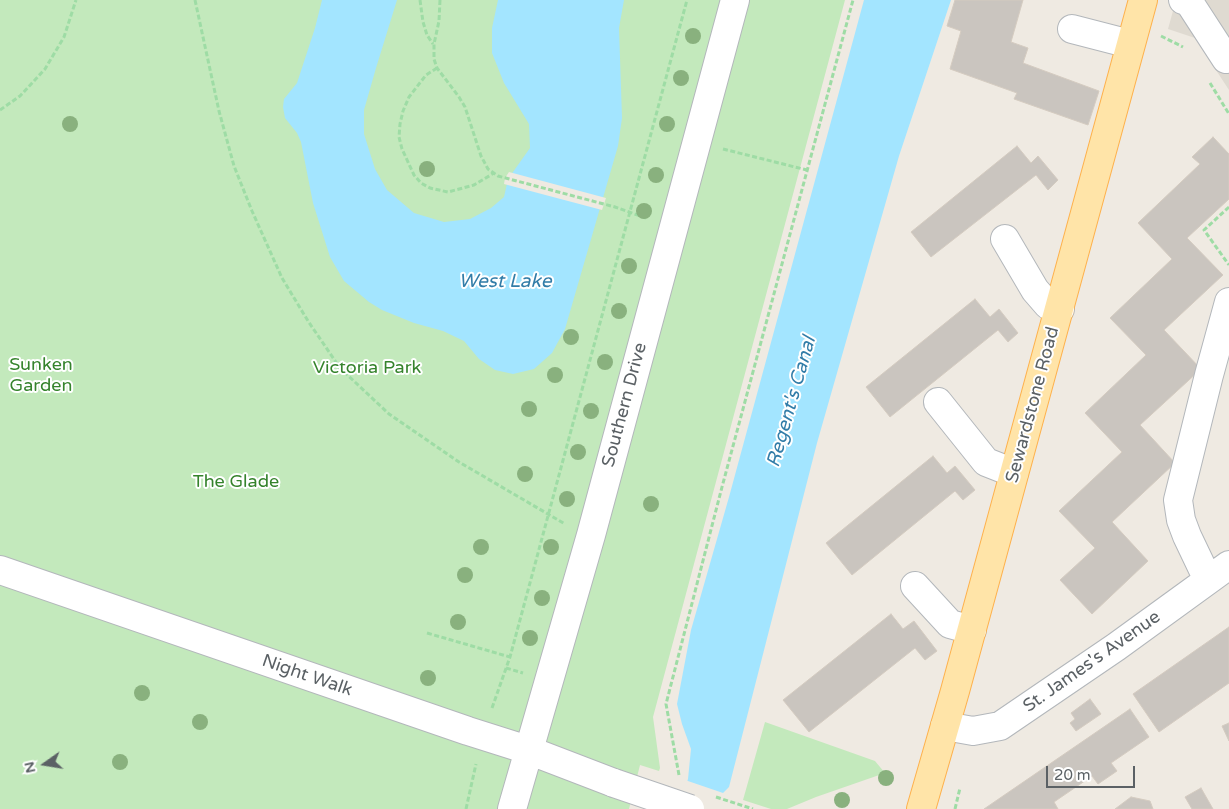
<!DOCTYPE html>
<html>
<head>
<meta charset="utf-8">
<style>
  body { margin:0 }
  #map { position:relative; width:1229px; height:809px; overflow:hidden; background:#efeae2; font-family:"Varela Round",sans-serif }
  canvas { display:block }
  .north { position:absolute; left:20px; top:739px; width:50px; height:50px; -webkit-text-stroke:4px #fff; paint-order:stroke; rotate:257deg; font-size:14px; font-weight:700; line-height:20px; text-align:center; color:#5b6165 }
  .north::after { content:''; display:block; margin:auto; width:18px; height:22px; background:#5b6165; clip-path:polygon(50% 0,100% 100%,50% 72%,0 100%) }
  .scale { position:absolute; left:1046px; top:766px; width:89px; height:22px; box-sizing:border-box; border:2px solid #5b6165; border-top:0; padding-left:6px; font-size:15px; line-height:18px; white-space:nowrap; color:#5b6165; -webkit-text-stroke:4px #fff; paint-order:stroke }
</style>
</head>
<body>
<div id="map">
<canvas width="1229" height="809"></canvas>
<div class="north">N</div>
<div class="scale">20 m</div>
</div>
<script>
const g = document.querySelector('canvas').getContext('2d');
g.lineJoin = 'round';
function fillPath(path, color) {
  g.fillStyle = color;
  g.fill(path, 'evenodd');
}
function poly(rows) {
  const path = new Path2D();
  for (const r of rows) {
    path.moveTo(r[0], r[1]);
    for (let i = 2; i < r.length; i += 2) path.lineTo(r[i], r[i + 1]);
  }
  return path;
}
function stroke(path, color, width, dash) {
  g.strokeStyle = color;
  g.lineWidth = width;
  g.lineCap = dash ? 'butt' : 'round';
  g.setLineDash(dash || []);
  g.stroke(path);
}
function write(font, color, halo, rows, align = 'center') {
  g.font = font + ' "Varela Round",sans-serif';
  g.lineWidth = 4;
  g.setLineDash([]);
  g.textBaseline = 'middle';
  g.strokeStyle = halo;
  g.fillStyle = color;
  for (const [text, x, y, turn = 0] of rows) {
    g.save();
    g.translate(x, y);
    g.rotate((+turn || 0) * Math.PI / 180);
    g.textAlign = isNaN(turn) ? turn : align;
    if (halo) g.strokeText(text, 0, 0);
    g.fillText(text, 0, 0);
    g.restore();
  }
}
fillPath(poly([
  [1176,0,1229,0,1229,90,1195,38,1168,29]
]), '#dfdad1');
fillPath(poly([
  [0,0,845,0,653,717,660,768,659,771,640,765,629,809,0,809],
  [765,722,875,761,885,773,816,797,787,809,771,809,743,800]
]), '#c3e9bc');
fillPath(poly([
  [322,0,397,0,376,68,364,110,364,134,375,169,387,190,414,213,444,222,470,219,491,208,504,197,508,179,530,148,529,124,504,83,492,53,492,28,498,0,624,0,619,28,622,118,618,146,565,329,552,353,534,369,513,374,495,370,479,359,464,341,443,331,414,323,382,310,369,302,344,281,330,257,313,203,301,142,297,133,285,118,283,107,284,99,297,83,315,28],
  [864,0,951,0,899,156,817,443,729,787,723,793,678,809,688,779,691,749,682,724,677,704,691,630,729,497]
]), '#a3e5ff');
fillPath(poly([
  [509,172,606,198,602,210,504,184,505,178],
  [685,780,726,794,720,809,676,809]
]), '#efeae2');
const building = poly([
  [955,0,1023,0,1011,42,1028,48,1023,63,1099,91,1088,125,1014,99,1017,93,950,69,961,31,947,26,955,0],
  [1213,137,1229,154,1229,199,1187,238,1223,275,1164,330,1201,369,1140,425,1175,463,1112,522,1148,561,1092,614,1060,580,1095,548,1059,511,1122,452,1085,413,1146,355,1110,318,1172,259,1138,223,1200,164,1192,157,1213,137],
  [1017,146,1031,163,1038,156,1058,180,1048,190,1036,175,931,257,911,232,1017,146],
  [975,299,990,317,999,309,1018,333,1008,342,998,330,890,417,866,387,975,299],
  [933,456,947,473,955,466,975,490,963,500,955,491,852,575,826,543,933,456],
  [891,614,903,629,914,621,937,651,925,660,915,648,809,732,783,700,891,614],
  [1229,627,1229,683,1159,732,1133,694,1229,627],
  [1090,699,1101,714,1076,731,1070,723,1075,719,1071,713,1090,699],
  [1130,709,1149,737,1111,763,1117,771,1098,784,1092,776,1054,802,1058,809,984,809,1130,709],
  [1229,723,1229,741,1222,726,1229,723],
  [1201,788,1213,809,1192,809,1185,797,1201,788],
  [1131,797,1150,801,1153,809,1115,809,1131,797]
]);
fillPath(building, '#cac5bf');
stroke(building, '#d4cbc0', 1);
const minor = poly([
  [1183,0,1189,2,1226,59],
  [1072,29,1130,44],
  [1005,239,1035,290,1048,305,1060,309],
  [938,402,986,462,1014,473],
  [0,570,468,731,528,750,614,783],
  [1208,580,1187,536,1181,520,1178,500,1209,375,1229,302],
  [915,586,950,624,972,630],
  [945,726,973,731,1000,726,1116,647,1229,565],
  [512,809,591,535,735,0]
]);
const major = poly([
  [921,809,955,691,1143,0]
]);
stroke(minor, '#b3b7bb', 30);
stroke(major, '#feb14c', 30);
stroke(poly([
  [195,0,219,111,234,166,252,211,282,278,308,321,340,368,389,414,459,462,565,524],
  [420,0,423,22,427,35,433,44],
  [440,0,439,21,434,44,434,59,437,68,459,97,465,107,481,156,488,169,498,176,615,207,646,218],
  [1161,36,1183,47],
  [437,68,426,75,409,97,403,111,400,124,399,137,402,149,414,175,421,183,430,188,448,192,474,185,494,173],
  [1210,83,1229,114],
  [0,110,20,96,45,69,64,37,76,0],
  [723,149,807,170],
  [1229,207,1204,230,1229,265],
  [427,633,510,657],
  [506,668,523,673],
  [492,708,510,657,687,0],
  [679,775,666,704,722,487,853,0],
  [466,809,476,764],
  [955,809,960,788]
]), '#9edca5', 3, [5, 2.5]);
stroke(minor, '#fff', 28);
stroke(major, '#ffe4a8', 28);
const minorBridge = poly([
  [614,783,690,809]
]);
stroke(minorBridge, '#b3b7bb', 30, []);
stroke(poly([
  [716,797,753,809]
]), '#9edca5', 3, [5, 2.5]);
stroke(minorBridge, '#fff', 28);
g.fillStyle = '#89b17e';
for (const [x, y] of [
  [693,36],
  [681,78],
  [70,124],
  [667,124],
  [427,169],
  [656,175],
  [644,211],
  [629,266],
  [619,311],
  [571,337],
  [605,362],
  [555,375],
  [529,409],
  [591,411],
  [578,452],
  [525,474],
  [567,499],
  [651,504],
  [481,547],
  [551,547],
  [465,575],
  [542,598],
  [458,622],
  [530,638],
  [428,678],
  [142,693],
  [200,722],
  [120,762],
  [886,778],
  [842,800]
]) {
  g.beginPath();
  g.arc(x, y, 8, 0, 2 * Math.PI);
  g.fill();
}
write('18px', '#35832c', '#fff', [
  ["Sunken",41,365],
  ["Garden",41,386],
  ["Victoria Park",367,368],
  ["The Glade",236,482]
]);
write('18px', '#5b6165', '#fff', [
  ["Southern Drive",625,405,-75],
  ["Sewardstone Road",1033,405,-75],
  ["St. James's Avenue",1092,662,-35],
  ["Night Walk",307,676,19]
]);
write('italic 19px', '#327da8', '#fff', [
  ["West Lake",505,282],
  ["Regent's Canal",792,402,-74]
]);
</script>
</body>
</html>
